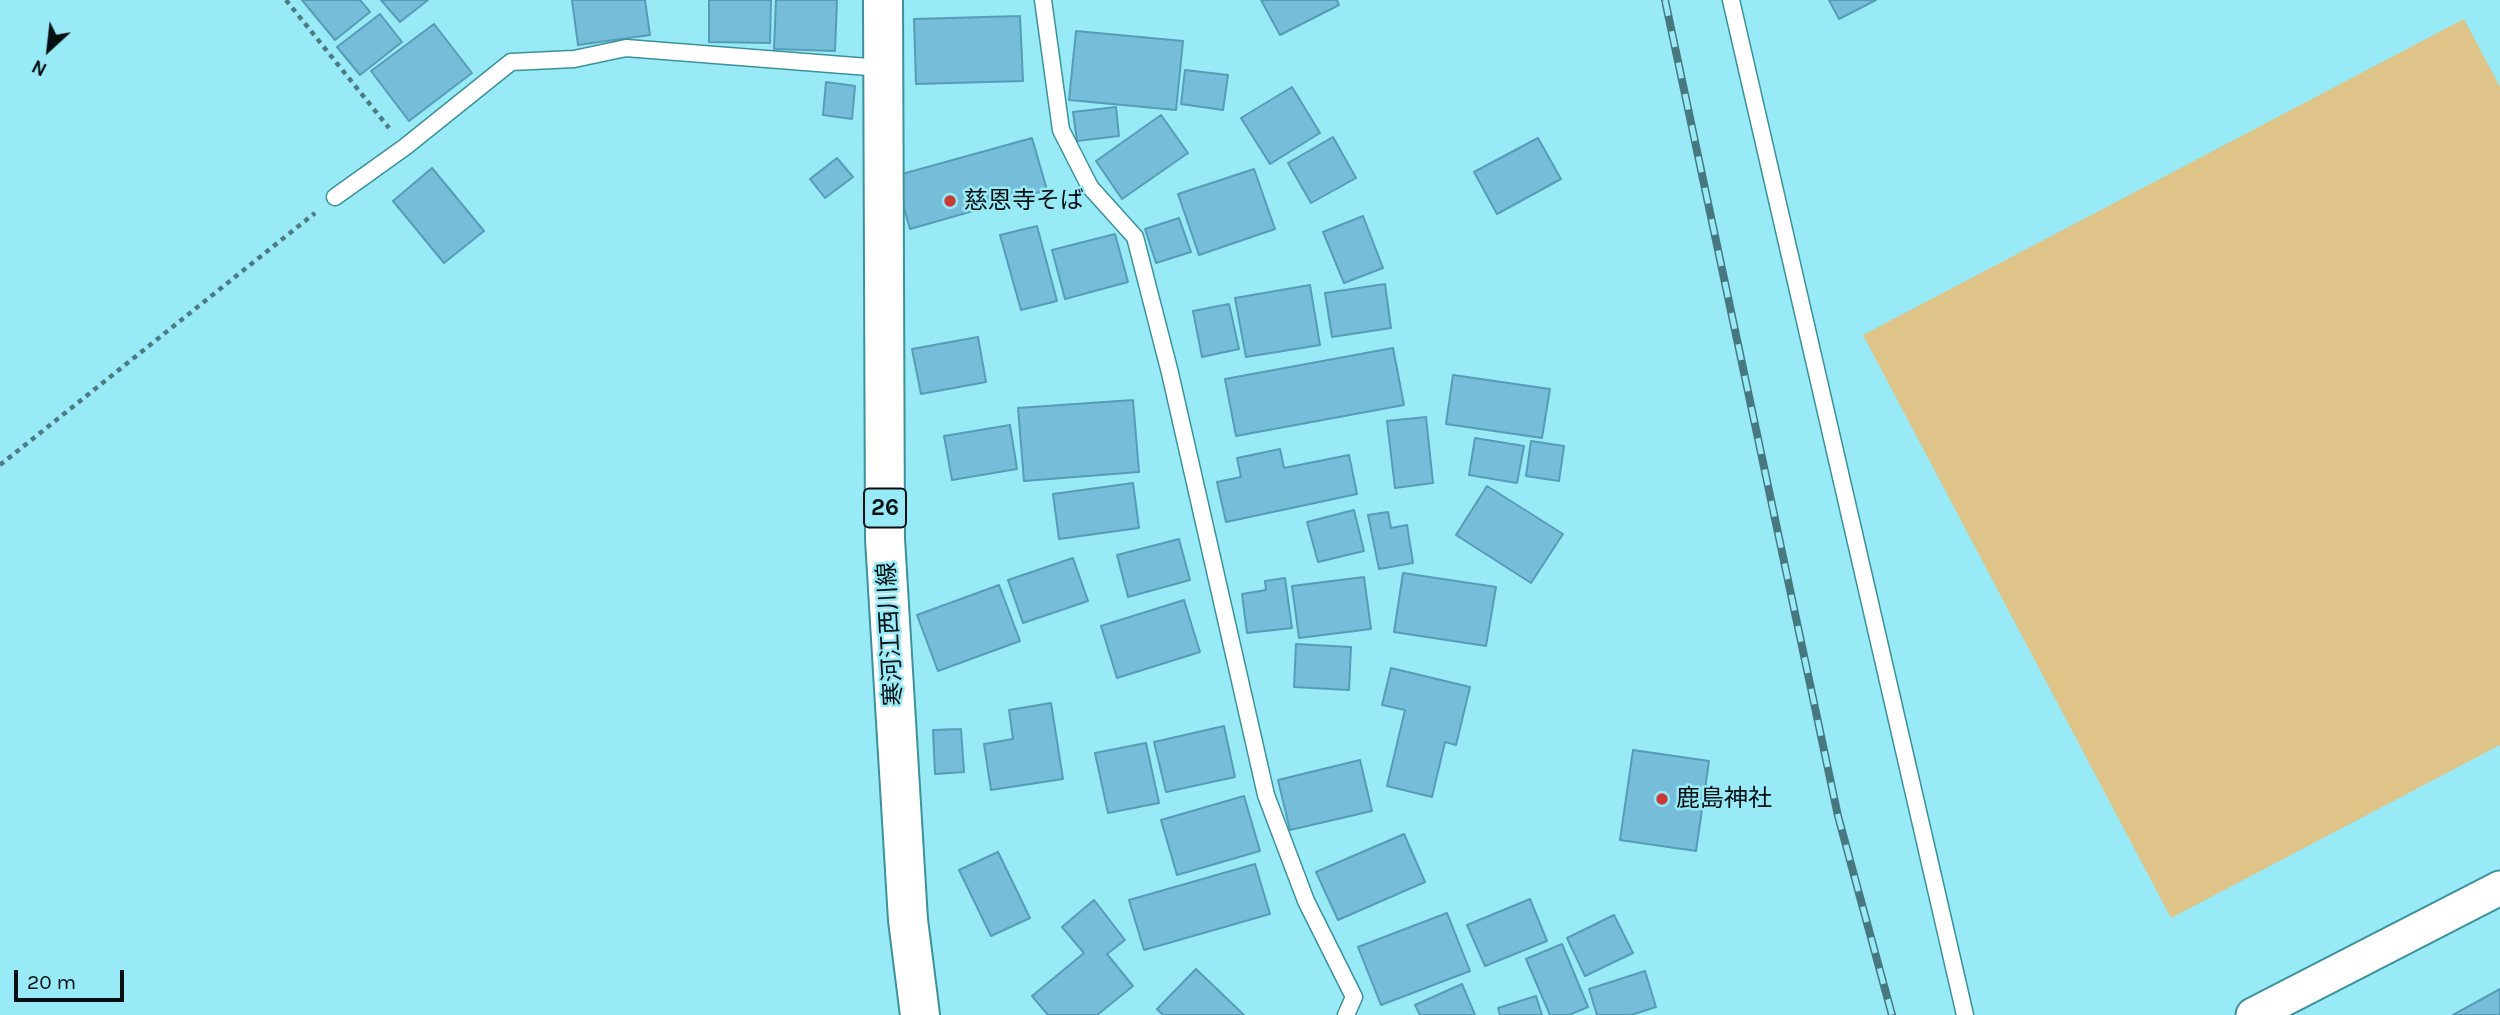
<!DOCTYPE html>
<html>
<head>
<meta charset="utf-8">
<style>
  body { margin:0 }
  #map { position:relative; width:2500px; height:1015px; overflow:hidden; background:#97eaf6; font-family:Karla,sans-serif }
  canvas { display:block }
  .north { position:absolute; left:14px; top:14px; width:70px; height:70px; -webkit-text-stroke:5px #97eaf6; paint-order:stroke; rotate:207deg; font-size:19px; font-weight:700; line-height:28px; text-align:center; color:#000f12 }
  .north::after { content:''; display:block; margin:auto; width:24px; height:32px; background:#000f12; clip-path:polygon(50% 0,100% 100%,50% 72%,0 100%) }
  .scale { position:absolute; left:14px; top:970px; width:110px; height:32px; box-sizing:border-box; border:4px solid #000f12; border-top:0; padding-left:9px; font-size:21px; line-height:24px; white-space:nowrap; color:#000f12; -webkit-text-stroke:5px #97eaf6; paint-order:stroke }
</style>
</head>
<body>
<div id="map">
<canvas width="2500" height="1015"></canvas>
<div class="north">N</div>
<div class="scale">20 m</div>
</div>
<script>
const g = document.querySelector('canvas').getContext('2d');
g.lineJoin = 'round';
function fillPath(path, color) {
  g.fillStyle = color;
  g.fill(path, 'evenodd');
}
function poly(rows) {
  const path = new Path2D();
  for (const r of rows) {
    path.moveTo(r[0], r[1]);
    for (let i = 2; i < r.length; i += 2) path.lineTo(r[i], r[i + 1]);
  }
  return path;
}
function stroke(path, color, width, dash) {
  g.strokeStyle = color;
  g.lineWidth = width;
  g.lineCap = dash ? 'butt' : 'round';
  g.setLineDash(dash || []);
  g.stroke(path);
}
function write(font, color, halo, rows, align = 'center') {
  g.font = font + ' Karla,"Noto Sans JP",sans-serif';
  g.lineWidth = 5;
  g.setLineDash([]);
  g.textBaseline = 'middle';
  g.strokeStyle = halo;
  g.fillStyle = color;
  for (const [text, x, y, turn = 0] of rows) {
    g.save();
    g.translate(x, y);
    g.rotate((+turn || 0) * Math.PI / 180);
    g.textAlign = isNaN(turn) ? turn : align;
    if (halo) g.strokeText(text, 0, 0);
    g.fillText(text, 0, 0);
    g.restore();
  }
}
fillPath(poly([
  [2464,19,2500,87,2500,745,2171,918,1863,335]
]), '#dec488');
const building = poly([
  [302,0,360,0,370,12,335,40,302,0],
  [381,0,428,0,400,22,381,0],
  [572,0,645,0,650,35,578,45,572,0],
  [709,0,771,0,770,43,709,42,709,0],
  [776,0,837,0,835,51,774,49,776,0],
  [1261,0,1337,0,1339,5,1280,35,1261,0],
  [1829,0,1876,0,1839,19,1829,0],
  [380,14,402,42,360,75,337,47,380,14],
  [1020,16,1023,81,916,84,914,19,1020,16],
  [434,24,472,73,409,121,371,71,434,24],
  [1076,31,1183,41,1176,110,1069,100,1076,31],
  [1185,70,1228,75,1223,110,1181,104,1185,70],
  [826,82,855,86,852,119,823,115,826,82],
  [1292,87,1320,133,1270,164,1241,118,1292,87],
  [1116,107,1119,136,1077,141,1073,112,1116,107],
  [1161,115,1188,153,1122,199,1096,161,1161,115],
  [1333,137,1356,178,1311,203,1288,163,1333,137],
  [1032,138,1047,190,910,229,895,176,1032,138],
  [1538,138,1561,179,1497,214,1474,172,1538,138],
  [837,158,853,177,825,198,810,179,837,158],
  [432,168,484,231,444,263,393,201,432,168],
  [1254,169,1275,229,1199,255,1178,194,1254,169],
  [1363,216,1383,268,1344,283,1323,232,1363,216],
  [1179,218,1191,252,1156,263,1145,229,1179,218],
  [1037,226,1057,301,1021,310,1000,235,1037,226],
  [1115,234,1128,282,1065,299,1052,250,1115,234],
  [1385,284,1391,328,1332,337,1325,293,1385,284],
  [1310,285,1320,345,1246,357,1235,298,1310,285],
  [1229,304,1239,349,1202,357,1193,311,1229,304],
  [978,337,986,382,921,394,912,349,978,337],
  [1393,348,1404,405,1236,436,1225,379,1393,348],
  [1453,375,1550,389,1542,438,1446,424,1453,375],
  [1133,400,1139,472,1024,481,1018,408,1133,400],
  [1426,417,1433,483,1395,488,1387,421,1426,417],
  [1010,425,1017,469,952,480,944,436,1010,425],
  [1475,438,1524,446,1517,483,1469,475,1475,438],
  [1531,441,1564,446,1559,481,1526,476,1531,441],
  [1280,449,1284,468,1349,455,1357,494,1226,522,1217,482,1241,477,1237,458,1280,449],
  [1133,483,1139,528,1059,539,1053,494,1133,483],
  [1487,486,1563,534,1531,583,1456,535,1487,486],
  [1354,510,1364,551,1318,562,1307,522,1354,510],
  [1388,512,1391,528,1407,525,1413,563,1379,569,1368,515,1388,512],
  [1179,539,1190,580,1128,597,1117,555,1179,539],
  [1073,558,1088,601,1023,623,1008,580,1073,558],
  [1403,573,1496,587,1486,646,1394,632,1403,573],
  [1364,577,1371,629,1299,638,1292,586,1364,577],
  [1285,578,1292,628,1247,633,1242,594,1266,590,1265,581,1285,578],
  [999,585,1020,641,938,671,917,615,999,585],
  [1184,600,1200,652,1117,678,1101,626,1184,600],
  [1296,644,1351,647,1349,690,1294,687,1296,644],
  [1391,668,1470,687,1456,745,1445,742,1432,797,1387,786,1405,710,1382,705,1391,668],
  [1051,703,1063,779,991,790,984,744,1013,739,1009,710,1051,703],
  [1224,726,1235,777,1166,792,1154,742,1224,726],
  [961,729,964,772,935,774,933,730,961,729],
  [1146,743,1159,803,1108,813,1095,753,1146,743],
  [1633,750,1709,761,1696,851,1620,840,1633,750],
  [1360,760,1372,811,1290,830,1278,780,1360,760],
  [1244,796,1260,851,1177,875,1161,820,1244,796],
  [1404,834,1425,882,1338,920,1316,872,1404,834],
  [998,852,1030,918,991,936,959,870,998,852],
  [1255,864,1270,914,1144,950,1129,900,1255,864],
  [1530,899,1547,941,1485,966,1467,925,1530,899],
  [1094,900,1125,940,1107,954,1133,986,1097,1015,1048,1015,1032,996,1084,953,1062,927,1094,900],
  [1447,913,1470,971,1381,1005,1358,947,1447,913],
  [1614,915,1633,953,1585,976,1567,938,1614,915],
  [1562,944,1588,1007,1569,1015,1550,1015,1526,959,1562,944],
  [1196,969,1244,1015,1163,1015,1157,1009,1196,969],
  [1645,971,1656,1007,1631,1015,1597,1015,1589,989,1645,971],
  [1462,984,1475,1015,1420,1015,1415,1005,1462,984],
  [2500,989,2500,1015,2453,1015,2500,989],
  [1536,996,1542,1015,1500,1015,1498,1008,1536,996]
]);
fillPath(building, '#76bdda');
stroke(building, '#559cb8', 2);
const lane = poly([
  [1043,0,1061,130,1090,187,1135,237,1170,373,1266,795,1306,901,1354,997,1346,1015],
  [1731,0,1965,1015],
  [335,197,405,147,511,62,574,59,626,48,881,68]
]);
const street = poly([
  [2253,1015,2500,888]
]);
const primary = poly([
  [883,0,885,539,908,920,920,1015]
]);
stroke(lane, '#3b919c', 19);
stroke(street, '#3b919c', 37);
stroke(primary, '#3b919c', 42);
stroke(poly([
  [286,0,389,128],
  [0,465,315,213]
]), '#4b7c83', 4.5, [5, 5]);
stroke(lane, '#fff', 16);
stroke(street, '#fff', 33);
stroke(primary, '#fff', 38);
const rail = poly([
  [1665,0,1838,816,1892,1015]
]);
stroke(rail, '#48787f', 8);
stroke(rail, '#97eaf6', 5, [16]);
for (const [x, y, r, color] of [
  [950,201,7,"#c83a36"],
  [1662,799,7,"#c83a36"]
]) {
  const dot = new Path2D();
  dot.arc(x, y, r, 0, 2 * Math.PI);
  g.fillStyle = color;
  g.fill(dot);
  stroke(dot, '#97eaf6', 2.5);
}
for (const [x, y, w] of [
  [885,508,42]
]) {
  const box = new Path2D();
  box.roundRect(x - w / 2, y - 19.5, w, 39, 5);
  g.fillStyle = '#97eaf6';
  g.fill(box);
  stroke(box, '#000f12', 2);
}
write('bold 23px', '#000f12', null, [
  ["26",885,508]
]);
write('24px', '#000f12', '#97eaf6', [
  ["慈恩寺そば",964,201],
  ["鹿島神社",1676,799]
], 'left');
write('24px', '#000f12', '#97eaf6', [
  ["寒河江西川線",891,634,-93]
]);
</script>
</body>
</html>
